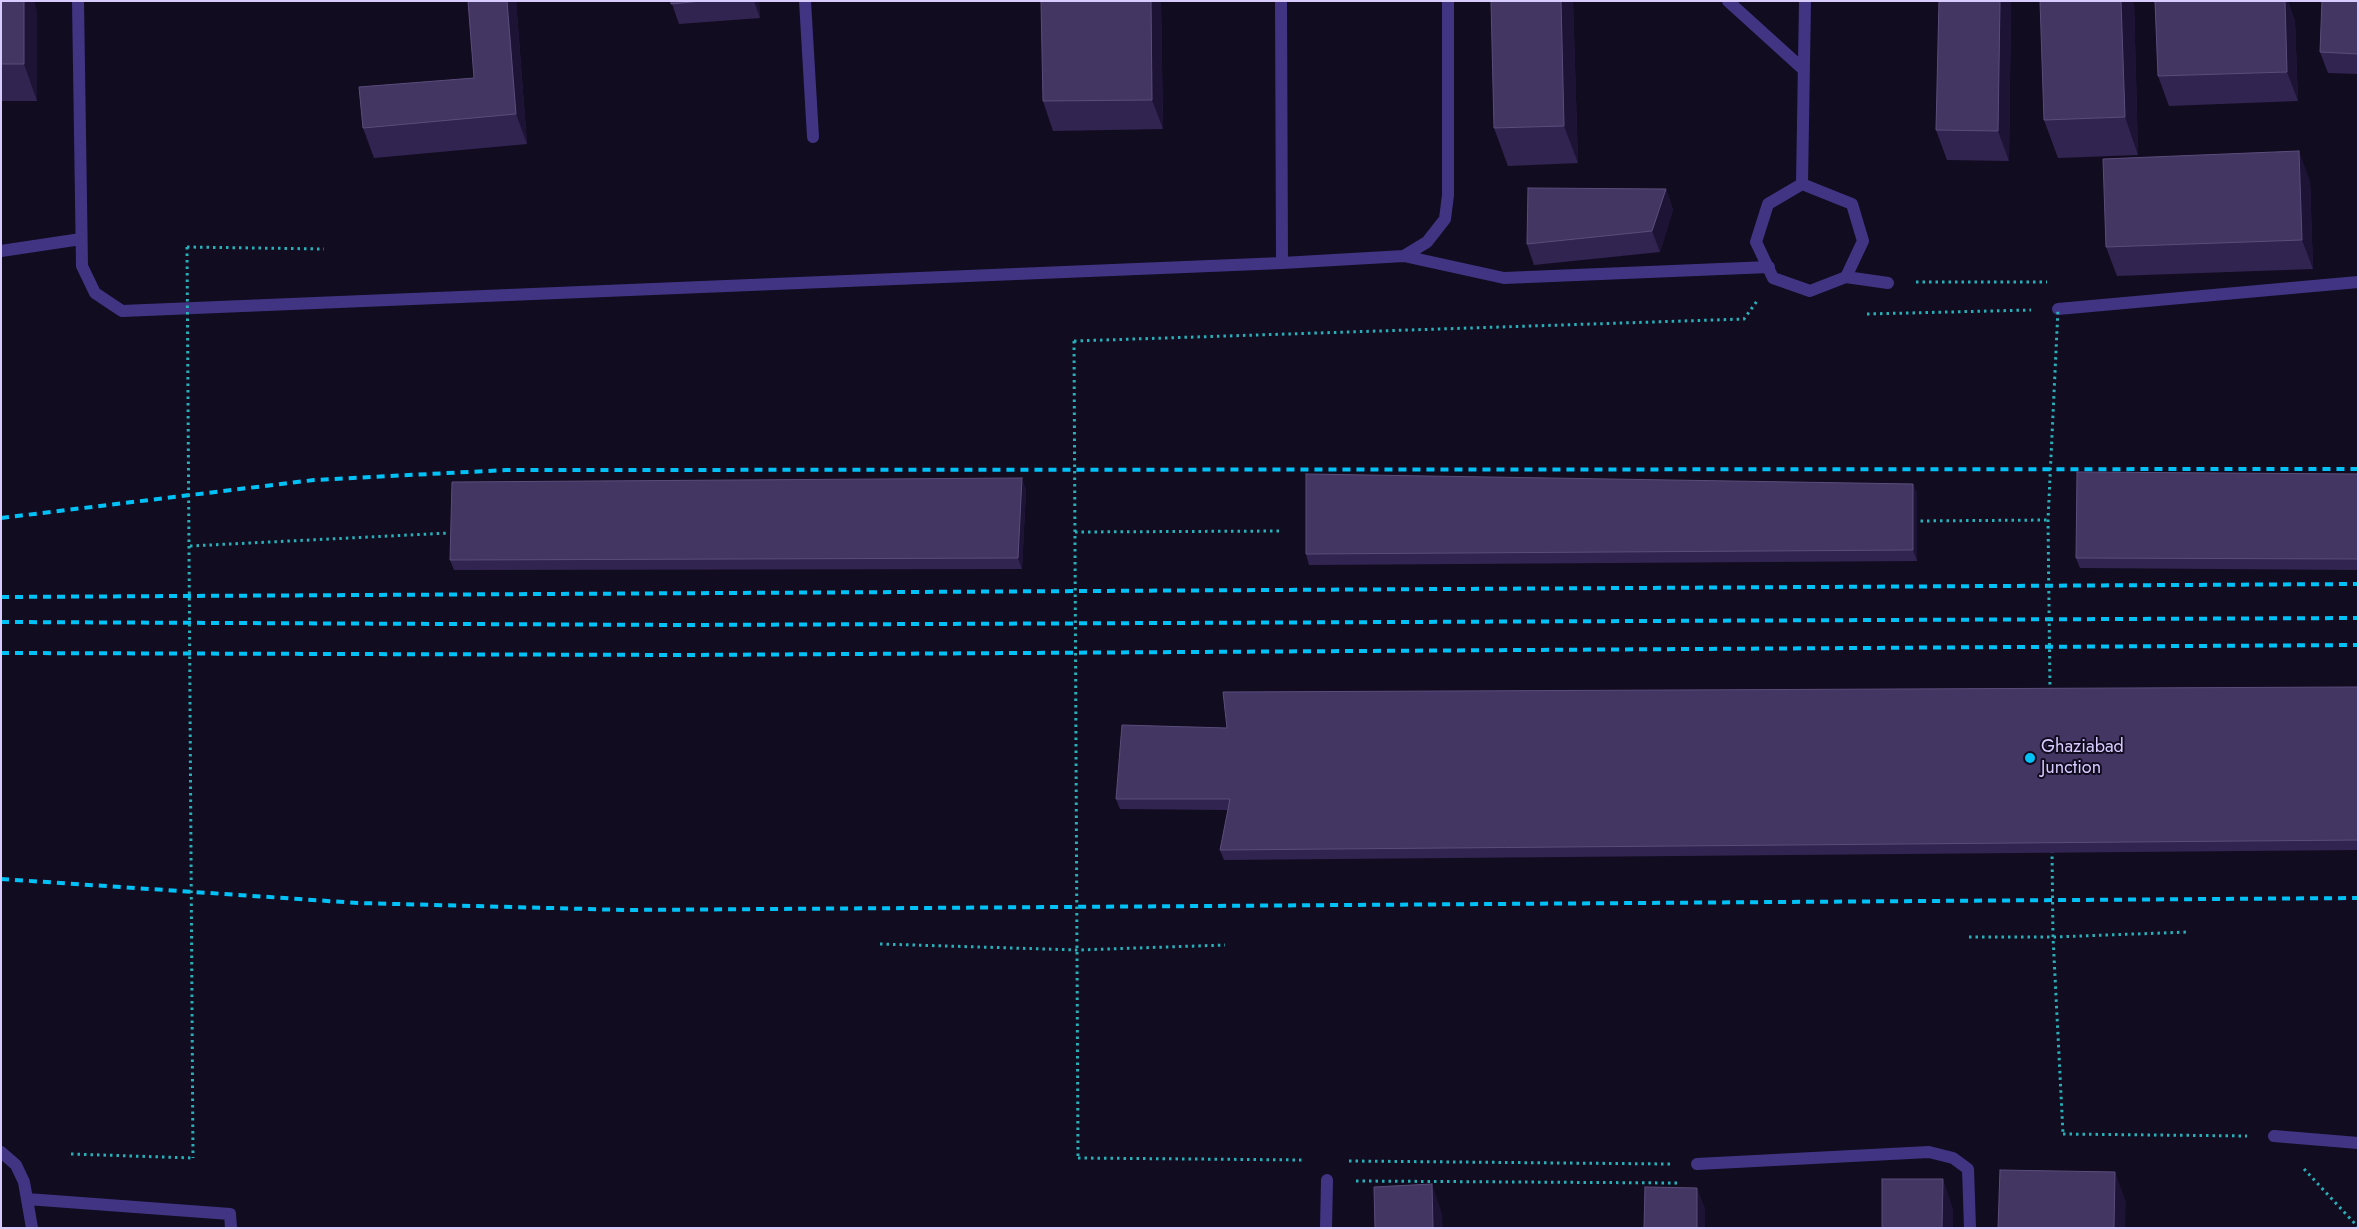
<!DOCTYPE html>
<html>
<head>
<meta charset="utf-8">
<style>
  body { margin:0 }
  #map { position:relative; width:2359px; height:1229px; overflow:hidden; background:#120c21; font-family:Jost,sans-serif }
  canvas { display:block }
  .frame { position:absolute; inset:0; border:2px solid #d8ccff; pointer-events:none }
</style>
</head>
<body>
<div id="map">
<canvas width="2359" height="1229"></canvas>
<div class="frame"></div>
</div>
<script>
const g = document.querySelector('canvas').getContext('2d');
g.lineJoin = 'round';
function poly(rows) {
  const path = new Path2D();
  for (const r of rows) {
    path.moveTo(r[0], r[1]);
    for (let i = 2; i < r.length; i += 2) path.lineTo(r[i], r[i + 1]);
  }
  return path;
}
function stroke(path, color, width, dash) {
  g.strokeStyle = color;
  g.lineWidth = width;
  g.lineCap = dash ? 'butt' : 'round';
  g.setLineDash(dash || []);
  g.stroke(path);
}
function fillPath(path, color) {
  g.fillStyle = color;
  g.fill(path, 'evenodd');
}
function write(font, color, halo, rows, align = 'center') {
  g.font = font + ' Jost,sans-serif';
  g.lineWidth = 4;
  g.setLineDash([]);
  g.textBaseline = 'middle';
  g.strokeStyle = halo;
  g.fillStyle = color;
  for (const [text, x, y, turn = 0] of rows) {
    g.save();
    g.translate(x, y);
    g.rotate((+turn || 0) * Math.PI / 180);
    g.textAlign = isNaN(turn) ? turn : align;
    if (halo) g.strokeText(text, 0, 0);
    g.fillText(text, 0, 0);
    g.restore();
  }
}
stroke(poly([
  [187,247,324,249],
  [1916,282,2047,282],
  [1867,314,2031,310],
  [1074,341,1744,319,1757,301],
  [1914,521,2048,520],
  [1075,532,1283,531],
  [190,546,449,533],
  [1969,937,2053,937,2189,932],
  [880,944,1078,950,1225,945],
  [2063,1134,2247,1136],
  [71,1154,193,1158],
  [1078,1158,1305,1160],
  [1349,1161,1670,1164],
  [2304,1169,2358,1227],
  [1356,1181,1677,1183]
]), '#28afb7', 3, [2.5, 4]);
stroke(poly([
  [78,1,82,266,95,293,122,311,1282,263,1281,1],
  [805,1,813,137],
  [1728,1,1804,70],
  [1802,184,1852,204,1863,241,1846,277,1810,291,1773,278,1756,242,1768,204,1802,184],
  [1802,184,1805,1],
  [1,251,81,239],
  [1404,256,1504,278,1769,267],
  [1282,263,1404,256,1427,242,1445,219,1448,195,1448,1],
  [1846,277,1888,283],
  [2058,309,2358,282],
  [2274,1136,2358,1143],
  [1,1152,16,1165,24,1182,32,1228],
  [1697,1164,1929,1152,1953,1158,1968,1169,1970,1228],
  [27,1199,230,1214,231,1228],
  [1326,1228,1327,1180]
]), '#413583', 12);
stroke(poly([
  [1,518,314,480,506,470,2358,469],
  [1,597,2358,584],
  [1,622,685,625,2358,618],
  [1,653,685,655,2358,645],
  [1,879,358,903,626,910,2358,898]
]), '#00c2f7', 4, [8, 6]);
stroke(poly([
  [187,247,193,1158],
  [1074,341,1078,1158],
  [2050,691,2048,520,2058,309],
  [2052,850,2053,937,2063,1134]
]), '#28afb7', 3, [2.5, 4]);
fillPath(poly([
  [1,1,37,11,37,101,1,101],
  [468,1,516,1,527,144,374,158,363,128,474,78],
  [671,1,759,1,760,18,679,24],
  [1161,1,1163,129,1053,131,1043,101],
  [1573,1,1578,163,1508,166,1494,128],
  [2011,1,2009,161,1947,160,1936,130],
  [2134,1,2138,155,2058,158,2044,120],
  [2154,1,2288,1,2295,22,2298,101,2169,106,2158,76,2155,5],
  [2358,1,2358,74,2328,73,2320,52],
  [2310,181,2313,269,2117,276,2106,247],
  [1666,189,1673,210,1660,252,1534,265,1527,244],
  [2358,474,2358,570,2080,568,2076,558],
  [1913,484,1917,494,1917,561,1309,565,1306,554],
  [1026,489,1022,569,454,570,450,560],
  [2358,687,2358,850,1224,860,1220,850,1228,810,1120,809,1116,799,1227,728]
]), '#322450');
fillPath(poly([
  [24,1,34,1,37,11,37,101,24,64],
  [507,1,516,1,527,144,516,114],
  [754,1,759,1,760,18],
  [1151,1,1161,1,1163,129,1152,100],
  [1561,1,1573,1,1578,163,1564,126],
  [2000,1,2011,1,2009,161,1998,131],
  [2121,1,2134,1,2138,155,2125,117],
  [2285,1,2288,1,2295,22,2298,101,2287,72],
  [2299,151,2310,181,2313,269,2302,240],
  [1666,189,1673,210,1660,252,1652,231],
  [1022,478,1026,489,1022,569,1018,558],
  [1913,484,1917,494,1917,561,1913,550],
  [2115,1172,2126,1202,2125,1228,2114,1228],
  [1943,1179,1953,1209,1953,1228,1942,1228],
  [1432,1184,1442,1214,1443,1228,1433,1228],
  [1697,1188,1705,1208,1705,1228,1697,1228]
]), '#1d1335');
const building = poly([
  [1,1,24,1,24,64,1,64,1,1],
  [468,1,507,1,516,114,363,128,359,87,474,78,468,1],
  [671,1,701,1,671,4,671,1],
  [1041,1,1151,1,1152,100,1043,101,1041,1],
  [1491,1,1561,1,1564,126,1494,128,1491,1],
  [1939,1,2000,1,1998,131,1936,130,1939,1],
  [2040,1,2121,1,2125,117,2044,120,2040,1],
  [2155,1,2285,1,2287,72,2158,76,2155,1],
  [2322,1,2358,1,2358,54,2320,52,2322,1],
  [2299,151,2302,240,2106,247,2103,159,2299,151],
  [1528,188,1666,189,1652,231,1527,244,1528,188],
  [2077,472,2358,474,2358,559,2076,558,2077,472],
  [1306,474,1913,484,1913,550,1306,554,1306,474],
  [1022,478,1018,558,450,560,452,482,1022,478],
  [2358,687,2358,840,1220,850,1230,799,1116,799,1122,725,1227,728,1223,692,2358,687],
  [2000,1170,2115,1172,2114,1228,1998,1228,2000,1170],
  [1882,1179,1943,1179,1942,1228,1882,1228,1882,1179],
  [1432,1184,1433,1228,1375,1228,1374,1187,1432,1184],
  [1645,1187,1697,1188,1697,1228,1644,1228,1645,1187]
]);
fillPath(building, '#433663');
stroke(building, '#5b4d7b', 1);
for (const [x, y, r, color] of [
  [2030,758,6,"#00c2f7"]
]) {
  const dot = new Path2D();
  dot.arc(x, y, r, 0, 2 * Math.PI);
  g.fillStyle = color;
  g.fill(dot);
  stroke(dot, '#120c21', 2);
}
write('18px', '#d8ccff', '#120c21', [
  ["Ghaziabad",2041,748],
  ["Junction",2041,769]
], 'left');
</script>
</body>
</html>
